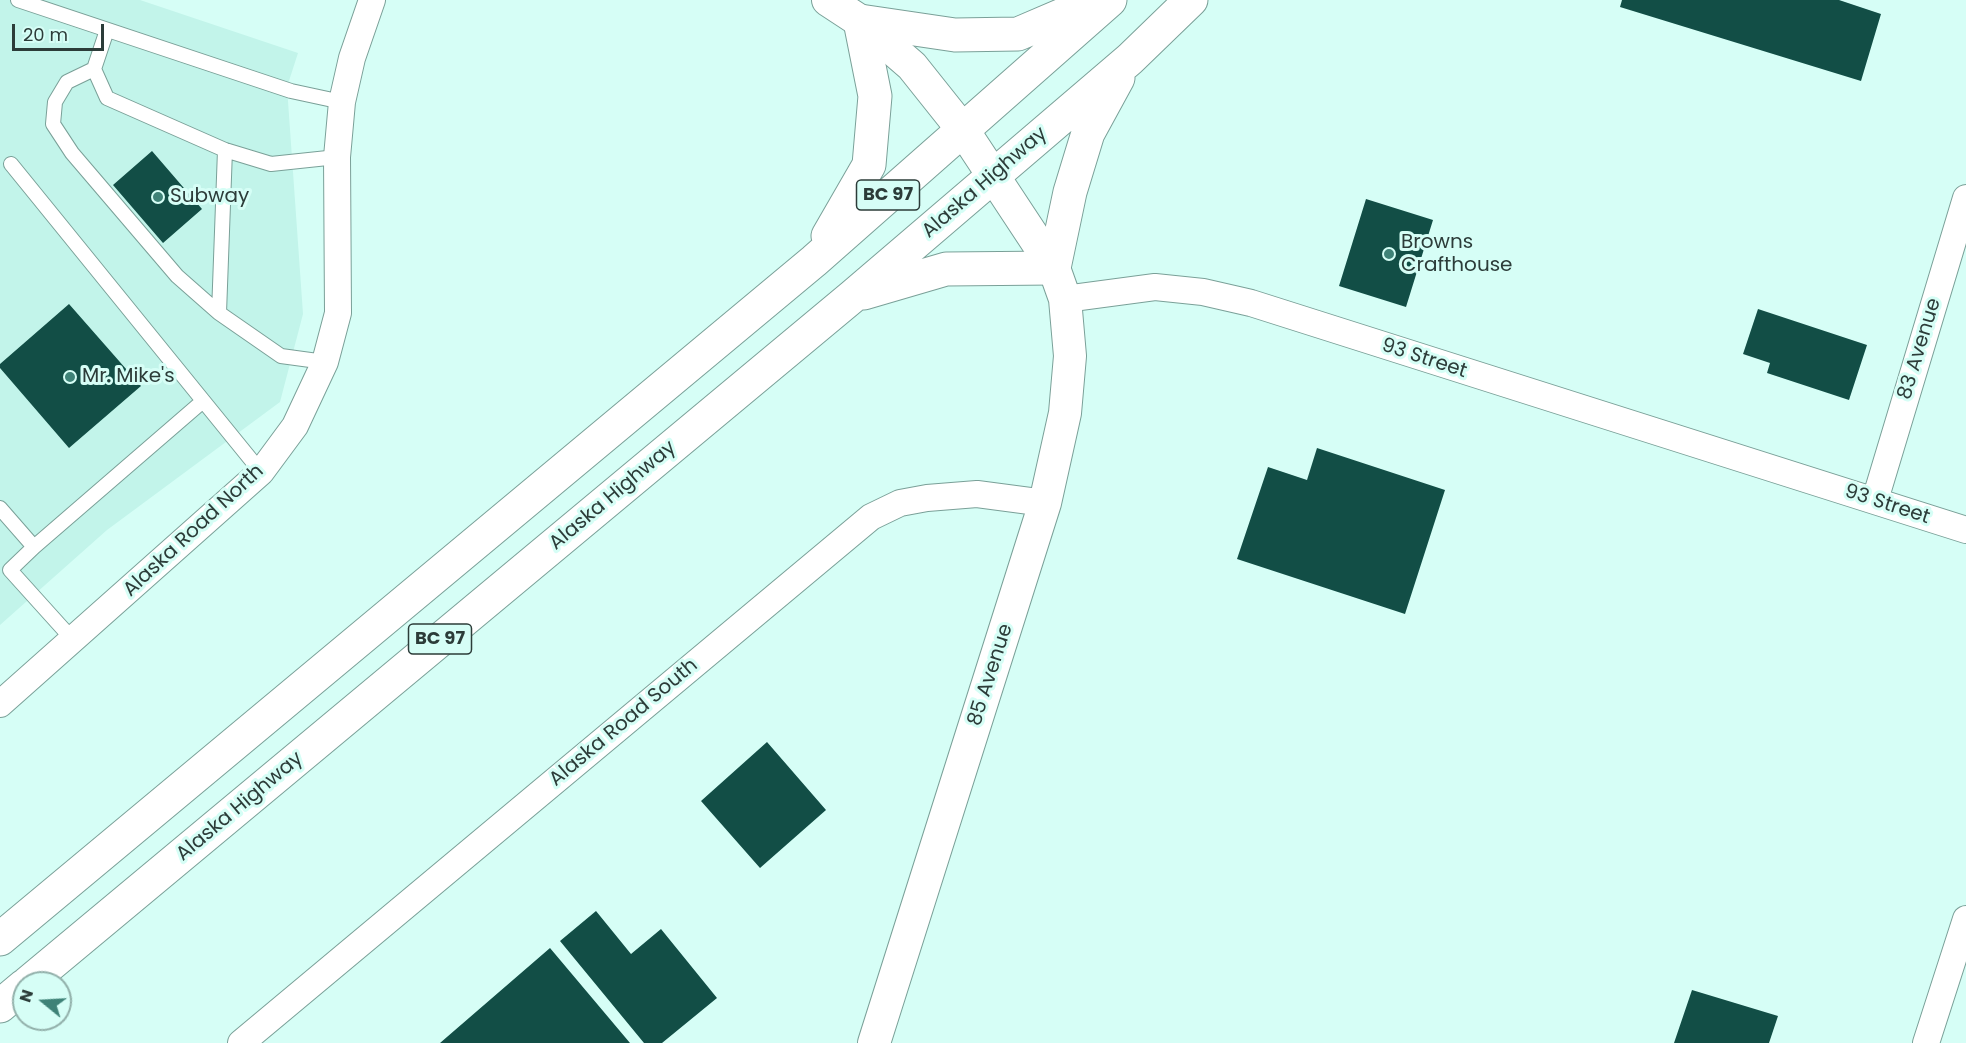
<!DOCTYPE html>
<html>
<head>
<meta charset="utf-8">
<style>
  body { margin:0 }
  #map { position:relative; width:1966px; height:1043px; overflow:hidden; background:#d6fef6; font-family:Poppins,sans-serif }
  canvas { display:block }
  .north { position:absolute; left:12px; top:971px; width:60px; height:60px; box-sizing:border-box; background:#d6fef6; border:2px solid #92b0aa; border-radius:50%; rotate:288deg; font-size:16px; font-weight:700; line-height:24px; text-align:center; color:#2c3c39 }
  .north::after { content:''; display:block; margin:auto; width:21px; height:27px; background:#3e8277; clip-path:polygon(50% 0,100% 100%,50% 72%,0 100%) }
  .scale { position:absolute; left:12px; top:24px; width:92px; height:27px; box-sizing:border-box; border:3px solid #2c3c39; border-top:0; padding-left:8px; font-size:18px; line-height:21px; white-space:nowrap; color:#2c3c39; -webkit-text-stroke:4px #d6fef6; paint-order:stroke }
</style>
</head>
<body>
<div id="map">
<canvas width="1966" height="1043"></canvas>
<div class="north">N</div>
<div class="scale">20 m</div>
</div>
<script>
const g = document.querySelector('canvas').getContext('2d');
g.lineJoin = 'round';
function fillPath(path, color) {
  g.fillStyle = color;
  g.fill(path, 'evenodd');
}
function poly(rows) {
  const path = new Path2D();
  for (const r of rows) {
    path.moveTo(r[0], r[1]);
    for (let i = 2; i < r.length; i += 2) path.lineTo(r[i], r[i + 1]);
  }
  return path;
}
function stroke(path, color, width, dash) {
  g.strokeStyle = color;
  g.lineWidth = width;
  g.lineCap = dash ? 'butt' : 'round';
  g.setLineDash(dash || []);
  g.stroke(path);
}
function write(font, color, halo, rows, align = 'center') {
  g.font = font + ' Poppins,sans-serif';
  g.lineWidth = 6;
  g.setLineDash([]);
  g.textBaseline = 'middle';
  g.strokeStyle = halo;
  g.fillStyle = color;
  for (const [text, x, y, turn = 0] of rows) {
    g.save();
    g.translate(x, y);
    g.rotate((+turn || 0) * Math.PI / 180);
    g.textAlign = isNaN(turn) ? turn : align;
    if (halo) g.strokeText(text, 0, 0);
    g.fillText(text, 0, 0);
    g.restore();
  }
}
fillPath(poly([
  [0,0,140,0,298,53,287,87,303,314,280,402,107,530,0,625]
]), '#c2f4ea');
fillPath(poly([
  [1622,0,1839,0,1881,14,1861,81,1620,7],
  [152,151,202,209,163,243,113,185],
  [1366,199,1433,220,1406,307,1339,286],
  [69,304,141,386,69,448,0,368,0,364],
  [1758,309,1867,345,1849,400,1767,373,1770,363,1743,354],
  [1317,448,1445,490,1405,614,1237,559,1268,467,1307,480],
  [767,742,826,810,760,868,701,801],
  [596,911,631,954,661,929,717,998,662,1043,644,1043,560,941],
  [550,948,630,1043,440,1043],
  [1692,990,1778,1016,1769,1043,1674,1043]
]), '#124e46');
const service = poly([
  [18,0,291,91,342,102],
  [107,30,94,69,107,98,225,150,271,164,337,157],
  [94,69,67,82,55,102,53,124,72,153,177,276,219,313,281,356,325,362],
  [11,164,261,472],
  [219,313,225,150],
  [0,508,34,547,10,570,74,641],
  [34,547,203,401]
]);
const minor = poly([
  [1065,299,1155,287,1203,292,1251,303,1966,530],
  [1875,500,1966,198],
  [0,704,261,472,295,426,325,362,338,313,337,157,342,102,352,58,372,0],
  [241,1043,871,517,900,503,927,498,977,494,1045,503],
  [1926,1043,1966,919]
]);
const tertiary = poly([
  [828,0,860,21,912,66,963,130,1054,268,1065,299,1070,356,1065,413,1045,503,874,1043]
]);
const trunk = poly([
  [828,236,869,165,875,96,860,21,955,35,1018,34,1095,1],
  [864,293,946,269,1054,268,1070,192,1088,133,1118,78],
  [0,939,814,261,1110,0],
  [28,983,853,296,1130,59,1191,0],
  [0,1006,24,986]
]);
stroke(service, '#7aa098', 16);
stroke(minor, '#7aa098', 28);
stroke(tertiary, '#7aa098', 34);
stroke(trunk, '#7aa098', 35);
stroke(service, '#fff', 14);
stroke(minor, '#fff', 26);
stroke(tertiary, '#fff', 32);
stroke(trunk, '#fff', 33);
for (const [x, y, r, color] of [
  [158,197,6,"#3e8277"],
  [1389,254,6,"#3e8277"],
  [70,377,6,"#3e8277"]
]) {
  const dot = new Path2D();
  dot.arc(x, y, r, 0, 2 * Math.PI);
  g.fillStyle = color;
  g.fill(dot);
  stroke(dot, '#d6fef6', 2);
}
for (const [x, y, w] of [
  [888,195,63],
  [440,639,63]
]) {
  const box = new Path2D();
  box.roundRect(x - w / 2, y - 15, w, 30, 4.5);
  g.fillStyle = '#d6fef6';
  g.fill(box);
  stroke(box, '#2c3c39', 1.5);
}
write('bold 18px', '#2c3c39', null, [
  ["BC 97",888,195],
  ["BC 97",440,639]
]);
write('20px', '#2c3c39', '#d6fef6', [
  ["Alaska Highway",985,183,-41],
  ["83 Avenue",1920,349,-73],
  ["93 Street",1424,359,18],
  ["Alaska Highway",613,496,-40],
  ["93 Street",1887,505,18],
  ["Alaska Road North",194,531,-43],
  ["85 Avenue",991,675,-72],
  ["Alaska Road South",624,723,-40],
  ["Alaska Highway",240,807,-40]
]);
write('20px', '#2c3c39', '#d6fef6', [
  ["Subway",170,197],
  ["Browns",1401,243],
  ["Crafthouse",1401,266],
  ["Mr. Mike's",82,377]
], 'left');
</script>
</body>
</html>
